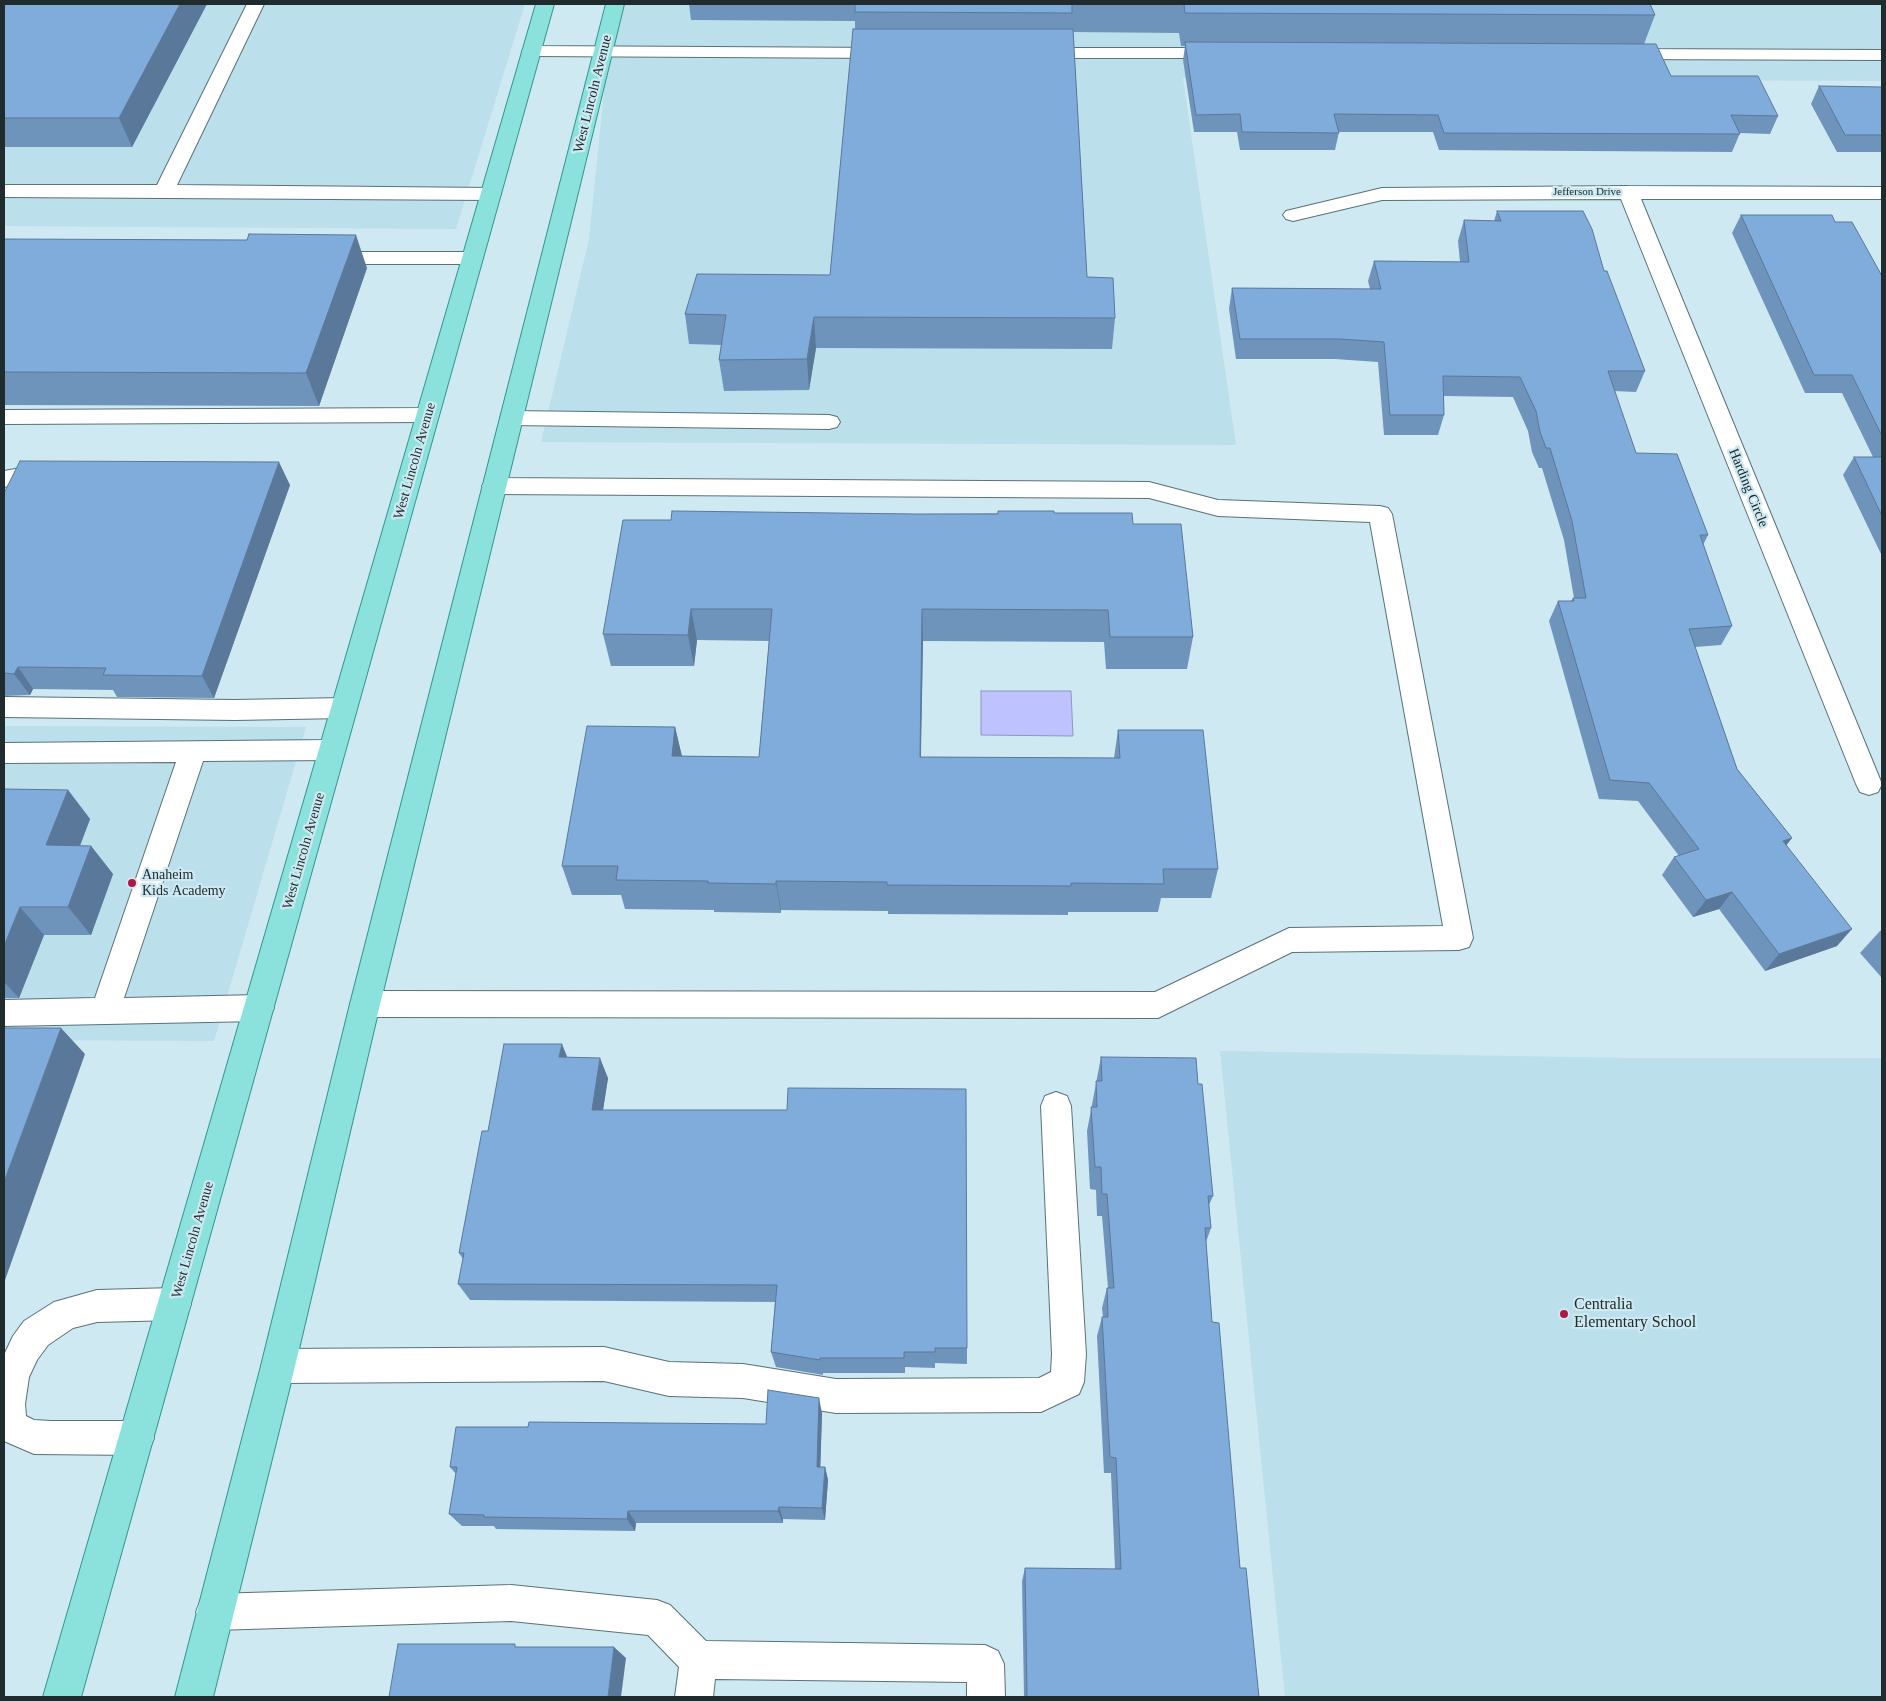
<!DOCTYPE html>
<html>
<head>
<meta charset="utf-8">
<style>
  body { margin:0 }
  #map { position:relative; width:1886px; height:1701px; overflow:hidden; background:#cee9f2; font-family:"Times New Roman",serif }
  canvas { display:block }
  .frame { position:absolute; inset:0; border:5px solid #202b2e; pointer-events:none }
</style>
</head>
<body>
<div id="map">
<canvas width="1886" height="1701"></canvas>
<div class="frame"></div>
</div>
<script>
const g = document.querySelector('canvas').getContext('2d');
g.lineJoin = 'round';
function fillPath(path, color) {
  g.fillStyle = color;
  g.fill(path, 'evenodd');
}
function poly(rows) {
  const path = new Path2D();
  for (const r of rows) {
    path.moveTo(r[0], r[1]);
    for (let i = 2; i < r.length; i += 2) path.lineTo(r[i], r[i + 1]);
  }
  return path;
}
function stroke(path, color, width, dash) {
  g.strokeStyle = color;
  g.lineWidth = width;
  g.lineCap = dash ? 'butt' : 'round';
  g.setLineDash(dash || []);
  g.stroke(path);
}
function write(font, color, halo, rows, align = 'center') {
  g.font = font + ' "Times New Roman",serif';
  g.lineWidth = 4.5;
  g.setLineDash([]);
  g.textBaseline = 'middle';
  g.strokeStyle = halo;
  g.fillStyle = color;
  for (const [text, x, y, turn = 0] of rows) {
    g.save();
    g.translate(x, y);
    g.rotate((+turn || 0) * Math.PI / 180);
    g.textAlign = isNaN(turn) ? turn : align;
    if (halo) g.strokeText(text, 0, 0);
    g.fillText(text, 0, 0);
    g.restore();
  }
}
fillPath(poly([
  [4,4,525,4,456,229,4,226],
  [623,4,1882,4,1882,81,1183,78,1236,445,541,442,589,239,606,72],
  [4,726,306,727,214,1041,4,1040],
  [1220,1051,1630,1058,1882,1058,1882,1697,1285,1697]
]), '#bbdfeb');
const water = poly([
  [981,691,1071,691,1073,736,981,735,981,691]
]);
fillPath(water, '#bec3ff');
stroke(water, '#8f95c0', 1);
const minor = poly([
  [247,4,264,4,177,185,491,188,498,190,501,194,498,198,491,200,4,197,4,185,157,185,247,4],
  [531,46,888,48,894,49,897,53,894,57,888,58,531,56,525,55,522,51,525,47,531,46],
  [1036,48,1221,48,1227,49,1230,53,1227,57,1221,58,1036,58,1030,57,1027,53,1030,49,1036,48],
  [1624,49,1882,50,1882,60,1624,59,1618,58,1615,54,1618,50,1624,49],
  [1628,186,1882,187,1882,199,1641,199,1882,784,1878,792,1869,795,1860,792,1856,784,1621,199,1382,200,1293,221,1286,219,1283,215,1286,211,1382,188,1628,186],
  [327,252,473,252,480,254,483,258,480,262,473,264,327,264,320,262,317,258,320,254,327,252],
  [428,408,436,410,439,415,436,420,428,422,4,424,4,410,428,408],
  [511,411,829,415,837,417,840,422,837,427,829,429,511,425,503,423,500,418,503,413,511,411],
  [49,463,57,465,60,471,57,477,4,487,4,471,49,463],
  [494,478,1149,482,1218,500,1380,506,1388,508,1392,514,1473,938,1469,947,1459,950,1292,952,1158,1018,365,1017,355,1013,350,1004,355,995,365,991,1155,992,1289,928,1443,926,1370,522,1218,516,1149,498,494,494,486,492,482,486,486,480,494,478],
  [4,697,235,700,344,698,353,701,357,708,353,715,344,718,235,720,4,717,4,697],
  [332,740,341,743,345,750,341,757,332,760,203,761,124,998,259,995,269,999,274,1008,269,1017,259,1021,4,1026,4,1000,95,998,176,762,4,763,4,743,332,740],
  [1056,1092,1067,1096,1071,1106,1086,1354,1084,1382,1079,1394,1041,1412,836,1413,743,1398,669,1396,604,1381,278,1383,266,1378,261,1366,266,1354,278,1349,604,1347,669,1362,743,1364,836,1379,1039,1378,1051,1372,1052,1354,1041,1106,1045,1096,1056,1092],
  [175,1288,187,1293,191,1304,187,1315,175,1320,97,1322,73,1328,48,1345,37,1360,29,1377,25,1404,26,1416,34,1420,51,1421,137,1421,149,1426,154,1438,149,1450,137,1455,34,1454,4,1441,4,1355,13,1336,24,1321,54,1302,97,1290,175,1288],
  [511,1585,657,1600,670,1605,706,1641,985,1645,998,1651,1004,1664,1005,1697,967,1697,967,1682,715,1679,713,1697,675,1697,679,1667,648,1635,511,1621,214,1630,201,1625,196,1612,201,1599,214,1594,511,1585]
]);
const major = poly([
  [536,4,554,4,81,1697,43,1697,536,4],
  [606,4,624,4,380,1004,295,1366,213,1697,175,1697,261,1366,350,1004,606,4]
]);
stroke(minor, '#597179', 2);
stroke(major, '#349590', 2);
fillPath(minor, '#fff');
fillPath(major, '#8be2dc');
fillPath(poly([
  [4,4,207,4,132,147,4,147],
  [689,4,1650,4,1655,15,1644,44,1671,76,1778,116,1770,134,1740,133,1732,152,1439,150,1433,132,1339,132,1335,150,1240,150,1237,132,1194,132,1183,60,1185,46,1181,46,1179,33,1073,32,1087,277,1115,318,1112,349,816,348,809,390,724,391,719,360,722,345,689,344,685,314,830,275,855,29,855,21,691,20],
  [1819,86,1882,87,1882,152,1837,152,1811,104],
  [1497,211,1604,271,1645,371,1636,392,1614,391,1636,453,1708,535,1703,545,1732,626,1721,645,1695,647,1737,769,1792,838,1786,845,1837,946,1765,971,1719,909,1693,917,1662,875,1674,857,1679,856,1638,801,1599,799,1549,621,1558,601,1571,601,1573,598,1574,598,1564,540,1542,468,1539,468,1532,452,1528,431,1513,397,1444,396,1444,415,1438,435,1384,435,1378,362,1335,359,1236,359,1229,309,1232,288,1370,289,1368,281,1374,261,1460,262,1458,241,1464,220,1494,221],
  [1741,215,1835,222,1882,276,1882,554,1881,554,1843,475,1854,457,1873,457,1842,393,1805,393,1732,233],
  [4,239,367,268,319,406,4,405],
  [290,485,214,698,117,697,113,690,33,689,30,695,4,696,4,493],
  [1054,513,1133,524,1193,637,1187,669,1106,669,1104,642,923,641,921,757,1114,758,1118,730,1218,869,1211,898,1161,898,1158,912,1068,912,1068,915,888,914,888,911,781,910,781,913,714,912,714,910,625,909,621,895,572,895,562,866,675,727,682,756,759,757,769,641,697,640,694,666,611,666,603,634,671,520,916,514],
  [4,789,68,790,90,819,80,846,91,846,113,874,91,935,44,935,19,998,4,998],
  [1882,930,1882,978,1860,953,1880,931],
  [567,1057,608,1078,603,1110,967,1348,967,1364,935,1363,935,1368,905,1367,905,1373,823,1373,823,1375,776,1367,771,1352,775,1302,470,1300,458,1284,463,1259,459,1253,488,1131],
  [1101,1057,1198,1084,1213,1196,1209,1205,1211,1228,1206,1242,1212,1322,1240,1568,1259,1697,1024,1697,1022,1581,1025,1568,1115,1569,1111,1473,1104,1473,1097,1336,1102,1317,1103,1317,1102,1308,1107,1288,1108,1288,1102,1216,1097,1216,1096,1190,1090,1189,1087,1131],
  [822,1413,820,1467,825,1467,828,1480,825,1520,783,1519,783,1523,636,1523,635,1531,496,1529,494,1526,462,1526,449,1514,456,1474,450,1467,528,1427,766,1424]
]), '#6e94bc');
fillPath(poly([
  [180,4,207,4,132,147,119,118],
  [356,235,367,268,319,406,306,373],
  [814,317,816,348,809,390,807,359],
  [279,462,290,485,214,698,202,676],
  [691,609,697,640,694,666,688,635],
  [922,609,923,641,920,788,920,757],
  [18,667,33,689,30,695,14,674],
  [675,727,682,757,672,756],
  [68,790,90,819,69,874,46,845],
  [1792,838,1778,856,1783,841],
  [91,846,113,874,91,935,68,907],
  [776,881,781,910,781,913,776,884],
  [1732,892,1719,909,1693,917,1706,900],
  [20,907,44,935,19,998,4,982,4,946],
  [1852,929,1837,946,1765,971,1779,954],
  [61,1028,85,1054,4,1283,4,1182],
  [562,1044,570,1064,559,1057],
  [600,1058,608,1078,600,1129,592,1110],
  [819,1398,822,1413,820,1480,817,1467],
  [825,1467,828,1480,825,1520,822,1508],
  [779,1507,783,1519,783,1523,778,1511],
  [628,1511,636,1523,635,1531,627,1519],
  [614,1647,626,1658,621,1697,608,1697]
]), '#5a7899');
const building = poly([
  [4,4,180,4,119,118,4,118,4,4],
  [855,4,1072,4,1072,13,855,12,855,4],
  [1184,4,1650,4,1655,15,1185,13,1184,4],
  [853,29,1073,29,1087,277,1113,278,1115,318,814,317,807,359,719,360,726,315,685,314,697,274,830,275,853,29],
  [1185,42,1656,44,1671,76,1758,76,1778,116,1731,115,1740,134,1444,133,1438,115,1334,114,1339,133,1242,132,1240,114,1196,115,1185,42],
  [1819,86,1882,87,1882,135,1845,135,1819,86],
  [1497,211,1583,211,1592,229,1604,271,1607,271,1645,371,1608,371,1636,453,1677,454,1708,535,1700,535,1732,626,1689,629,1737,769,1792,838,1783,841,1852,929,1779,954,1732,892,1706,900,1674,857,1699,849,1649,783,1610,780,1558,601,1574,601,1573,598,1586,598,1572,521,1550,448,1546,448,1540,432,1536,411,1520,377,1443,376,1444,415,1390,415,1384,342,1340,339,1240,339,1232,288,1381,289,1374,261,1469,262,1464,220,1501,221,1497,211],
  [1741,215,1832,215,1835,222,1852,222,1882,276,1882,436,1852,375,1814,375,1741,215],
  [249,234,356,235,306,373,4,372,4,239,247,240,249,234],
  [1854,457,1882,457,1882,516,1854,457],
  [20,461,279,462,202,676,103,675,106,668,18,667,14,674,4,673,4,493,20,461],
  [672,511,916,514,998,514,998,511,1054,511,1054,513,1132,513,1133,524,1181,524,1193,637,1110,637,1108,610,922,609,920,757,1120,758,1118,730,1203,730,1218,869,1163,869,1164,884,1071,883,1071,886,887,885,887,882,776,881,776,884,708,883,708,881,616,880,618,866,562,866,587,726,675,727,672,756,759,757,772,609,691,609,688,635,603,634,623,520,671,520,672,511],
  [4,789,68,790,46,845,91,846,68,907,20,907,4,946,4,789],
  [4,1028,61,1028,4,1182,4,1028],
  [504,1044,562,1044,559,1057,600,1058,592,1110,787,1110,788,1088,966,1089,967,1348,935,1348,935,1352,904,1352,904,1358,820,1358,820,1360,771,1352,777,1285,458,1284,464,1253,459,1253,482,1131,488,1131,504,1044],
  [1101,1057,1196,1058,1198,1084,1202,1084,1213,1196,1208,1196,1211,1228,1205,1228,1212,1322,1219,1323,1240,1568,1246,1568,1259,1697,1027,1697,1025,1568,1121,1569,1116,1458,1110,1457,1102,1317,1108,1317,1107,1288,1114,1288,1107,1194,1102,1194,1101,1167,1095,1167,1091,1107,1097,1107,1096,1081,1102,1081,1101,1057],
  [768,1390,819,1398,817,1467,825,1467,822,1508,779,1507,778,1511,628,1511,627,1519,484,1517,484,1515,449,1514,457,1467,450,1467,456,1427,528,1427,529,1422,766,1424,768,1390],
  [398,1644,515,1644,515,1647,614,1647,608,1697,389,1697,398,1644]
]);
fillPath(building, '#80acdb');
stroke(building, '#5a7899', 1);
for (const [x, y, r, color] of [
  [132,883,5,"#ad1843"],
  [1564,1314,5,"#ad1843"]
]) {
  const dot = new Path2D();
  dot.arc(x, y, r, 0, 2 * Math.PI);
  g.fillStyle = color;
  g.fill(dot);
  stroke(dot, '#cee9f2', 2);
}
write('11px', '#202b2e', '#cee9f2', [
  ["Jefferson Drive",1587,192]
]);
write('14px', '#202b2e', '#cee9f2', [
  ["West Lincoln Avenue",593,94,-76],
  ["West Lincoln Avenue",415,461,-74],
  ["Harding Circle",1748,488,68],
  ["West Lincoln Avenue",304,851,-74],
  ["West Lincoln Avenue",193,1240,-74]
]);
write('14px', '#202b2e', '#cee9f2', [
  ["Anaheim",142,875],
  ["Kids Academy",142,891]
], 'left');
write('16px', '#202b2e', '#cee9f2', [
  ["Centralia",1574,1305],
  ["Elementary School",1574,1323]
], 'left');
</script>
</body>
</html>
